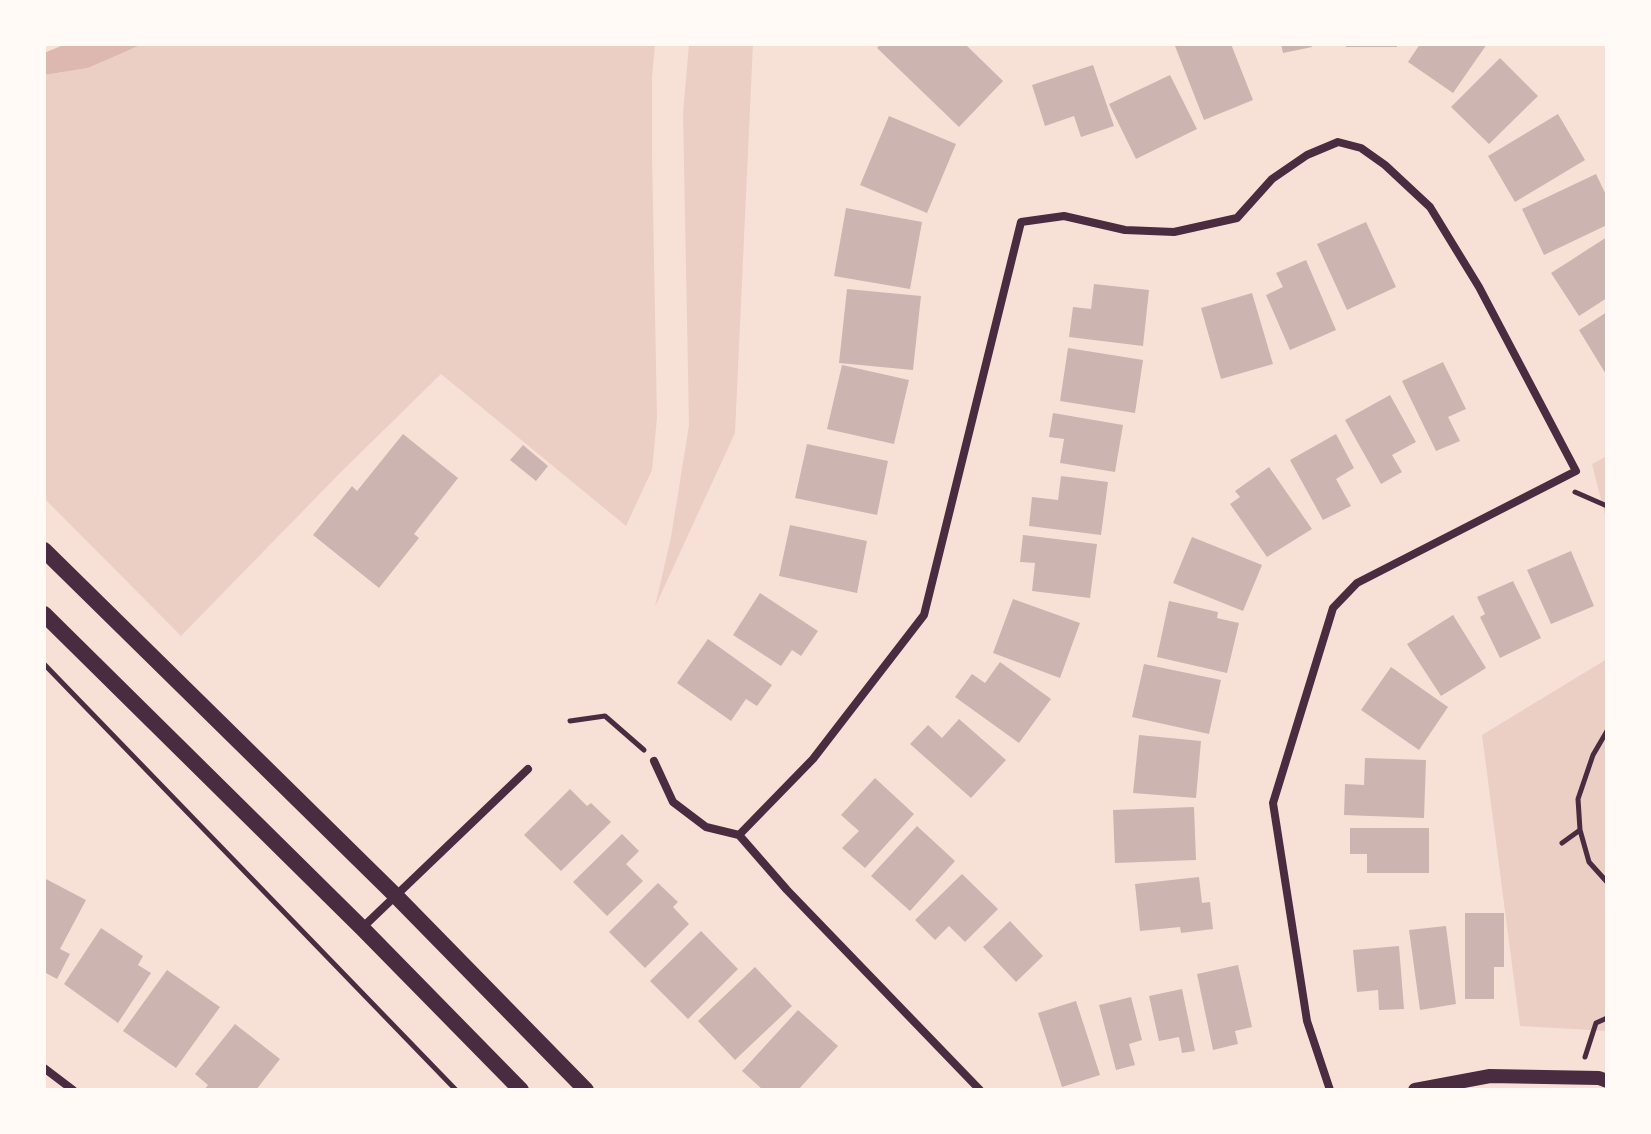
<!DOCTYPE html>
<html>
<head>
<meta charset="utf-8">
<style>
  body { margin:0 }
  #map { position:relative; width:1651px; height:1134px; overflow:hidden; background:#f7e1d7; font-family:Cabin,sans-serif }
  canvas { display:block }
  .frame { position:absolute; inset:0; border:46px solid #fffaf5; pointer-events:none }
</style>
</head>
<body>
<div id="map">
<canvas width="1651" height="1134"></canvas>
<div class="frame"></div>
</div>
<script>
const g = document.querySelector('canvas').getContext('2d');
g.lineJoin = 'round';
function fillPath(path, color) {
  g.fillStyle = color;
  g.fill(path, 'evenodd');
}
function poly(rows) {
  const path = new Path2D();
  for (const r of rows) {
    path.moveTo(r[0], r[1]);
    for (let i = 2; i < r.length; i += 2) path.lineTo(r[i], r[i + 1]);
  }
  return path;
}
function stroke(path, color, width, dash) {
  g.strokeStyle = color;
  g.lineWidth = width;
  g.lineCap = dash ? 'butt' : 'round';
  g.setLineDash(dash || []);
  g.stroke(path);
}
fillPath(poly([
  [143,44,655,44,652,77,652,153,657,418,652,470,626,526,441,374,341,472,181,636,44,498,44,75,88,68],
  [689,44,753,44,735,433,655,607,671,537,689,425,683,113],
  [1607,456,1607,523,1592,464],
  [1607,659,1607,1031,1520,1026,1482,735]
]), '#ebcfc5');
fillPath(poly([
  [66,44,143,44,88,68,44,75,44,53]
]), '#dcb8b0');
fillPath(poly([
  [881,44,965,44,1003,81,959,127,877,48],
  [1182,44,1231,44,1253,100,1204,120,1175,46],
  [1281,44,1311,44,1312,47,1283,53],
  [1346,44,1397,44,1397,47,1346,47],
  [1420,44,1487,44,1453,93,1408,62],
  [1500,58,1538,96,1489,144,1451,107],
  [1093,65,1114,126,1081,137,1074,116,1045,126,1032,85],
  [1170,75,1197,129,1136,159,1109,104],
  [1558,114,1585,160,1515,202,1488,156],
  [889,116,956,144,927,213,860,185],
  [1596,174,1607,197,1607,225,1544,255,1522,209],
  [846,208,922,222,910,289,834,276],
  [1366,222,1396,287,1347,310,1317,244],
  [1607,237,1607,298,1579,316,1551,273],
  [1306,260,1336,330,1290,350,1266,295,1283,287,1276,273],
  [1094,284,1149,290,1143,346,1069,337,1073,307,1091,309],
  [847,289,921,296,913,370,839,363],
  [1252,293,1273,364,1221,379,1201,308],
  [1607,312,1607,376,1579,330],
  [1068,348,1143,360,1135,413,1060,401],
  [1443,362,1466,409,1448,417,1460,441,1436,451,1402,381],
  [842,365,909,380,894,444,827,429],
  [1390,395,1416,442,1392,455,1402,472,1381,484,1345,420],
  [1053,413,1123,425,1115,472,1060,463,1064,439,1049,437],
  [403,434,458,478,414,534,419,538,379,588,313,535,352,486,357,491],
  [1336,434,1354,468,1336,479,1351,506,1323,520,1290,460],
  [807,444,888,461,877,515,795,498],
  [523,445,548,466,536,481,510,460],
  [1269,467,1312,529,1267,557,1230,504,1240,497,1235,491],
  [1061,476,1108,482,1101,535,1029,526,1032,497,1058,500],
  [790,525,867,541,857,593,779,576],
  [1023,535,1097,544,1090,598,1032,591,1035,563,1020,562],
  [1192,537,1262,565,1243,611,1173,583],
  [1571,551,1594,606,1551,624,1527,570],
  [1513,581,1541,638,1500,658,1480,617,1485,614,1477,597],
  [760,593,818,631,801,656,792,650,781,666,733,635],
  [1013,599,1080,623,1060,678,993,653],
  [1169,601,1218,612,1217,618,1239,623,1227,673,1157,657],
  [1453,615,1486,668,1441,696,1407,644],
  [708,639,772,685,757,706,746,699,731,721,677,683],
  [1000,662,1051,699,1019,743,955,697,972,674,985,683],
  [1144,664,1221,680,1209,734,1132,717],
  [1391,667,1448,707,1419,750,1361,710],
  [959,719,1006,760,971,798,910,744,928,725,942,738],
  [1139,735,1201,741,1196,798,1133,793],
  [1365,758,1426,760,1424,818,1344,815,1345,784,1364,785],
  [875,778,914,814,865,868,842,848,859,831,841,815],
  [570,789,587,806,591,803,611,822,561,871,524,835],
  [1194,807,1196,860,1115,863,1113,810],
  [917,826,955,861,910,911,871,876],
  [1350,828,1429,828,1429,873,1367,873,1367,854,1350,854],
  [622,834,639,851,626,864,643,881,607,916,573,882],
  [962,874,998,909,965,942,949,926,935,940,915,920],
  [1199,877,1202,903,1210,902,1213,929,1181,933,1180,927,1140,931,1135,884],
  [44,878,86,900,60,949,70,954,57,979,44,972],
  [658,883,678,902,673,907,689,924,645,968,609,932],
  [1465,913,1504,913,1504,967,1494,967,1494,999,1465,999],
  [1010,921,1043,956,1016,982,983,947],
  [1446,926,1456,1004,1420,1010,1409,930],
  [101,928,143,956,138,965,151,973,118,1023,64,984],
  [701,931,738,969,688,1019,650,981],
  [1399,946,1404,1009,1379,1010,1378,990,1357,992,1353,950],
  [1238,965,1252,1027,1235,1031,1238,1044,1213,1050,1197,974],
  [755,967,792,1006,735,1060,698,1021],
  [167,970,220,1007,176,1068,123,1031],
  [1182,989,1195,1051,1182,1053,1179,1037,1159,1041,1149,996],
  [1131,997,1142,1040,1129,1044,1135,1065,1116,1070,1099,1005],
  [1076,1001,1100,1075,1062,1087,1038,1013],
  [798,1010,838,1046,798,1090,763,1090,742,1071],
  [235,1024,280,1059,256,1090,204,1090,208,1085,195,1074]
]), '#ccb4b1');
stroke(poly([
  [1575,492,1607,506],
  [44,664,456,1090],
  [570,721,605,716,644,750],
  [1607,731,1593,755,1578,799,1580,830,1589,862,1607,882],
  [1562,843,1580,830],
  [1585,1057,1596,1023,1607,1018]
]), '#4a2c40', 5);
stroke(poly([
  [654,761,673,802,706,827,739,835],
  [739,835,813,759,924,615,1021,222,1064,216,1125,230,1174,232,1237,218,1272,179,1307,155,1338,142,1361,148,1385,165,1430,207,1479,287,1576,471,1357,583,1333,608,1273,803,1307,1021,1330,1090],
  [739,835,787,890,980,1090],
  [362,928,528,769],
  [44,1068,73,1090]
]), '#4a2c40', 8);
stroke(poly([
  [1415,1090,1490,1076,1599,1078,1607,1081]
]), '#4a2c40', 14);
stroke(poly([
  [44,550,395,895,586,1090],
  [44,614,362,928,521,1090]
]), '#4a2c40', 16);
</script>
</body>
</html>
